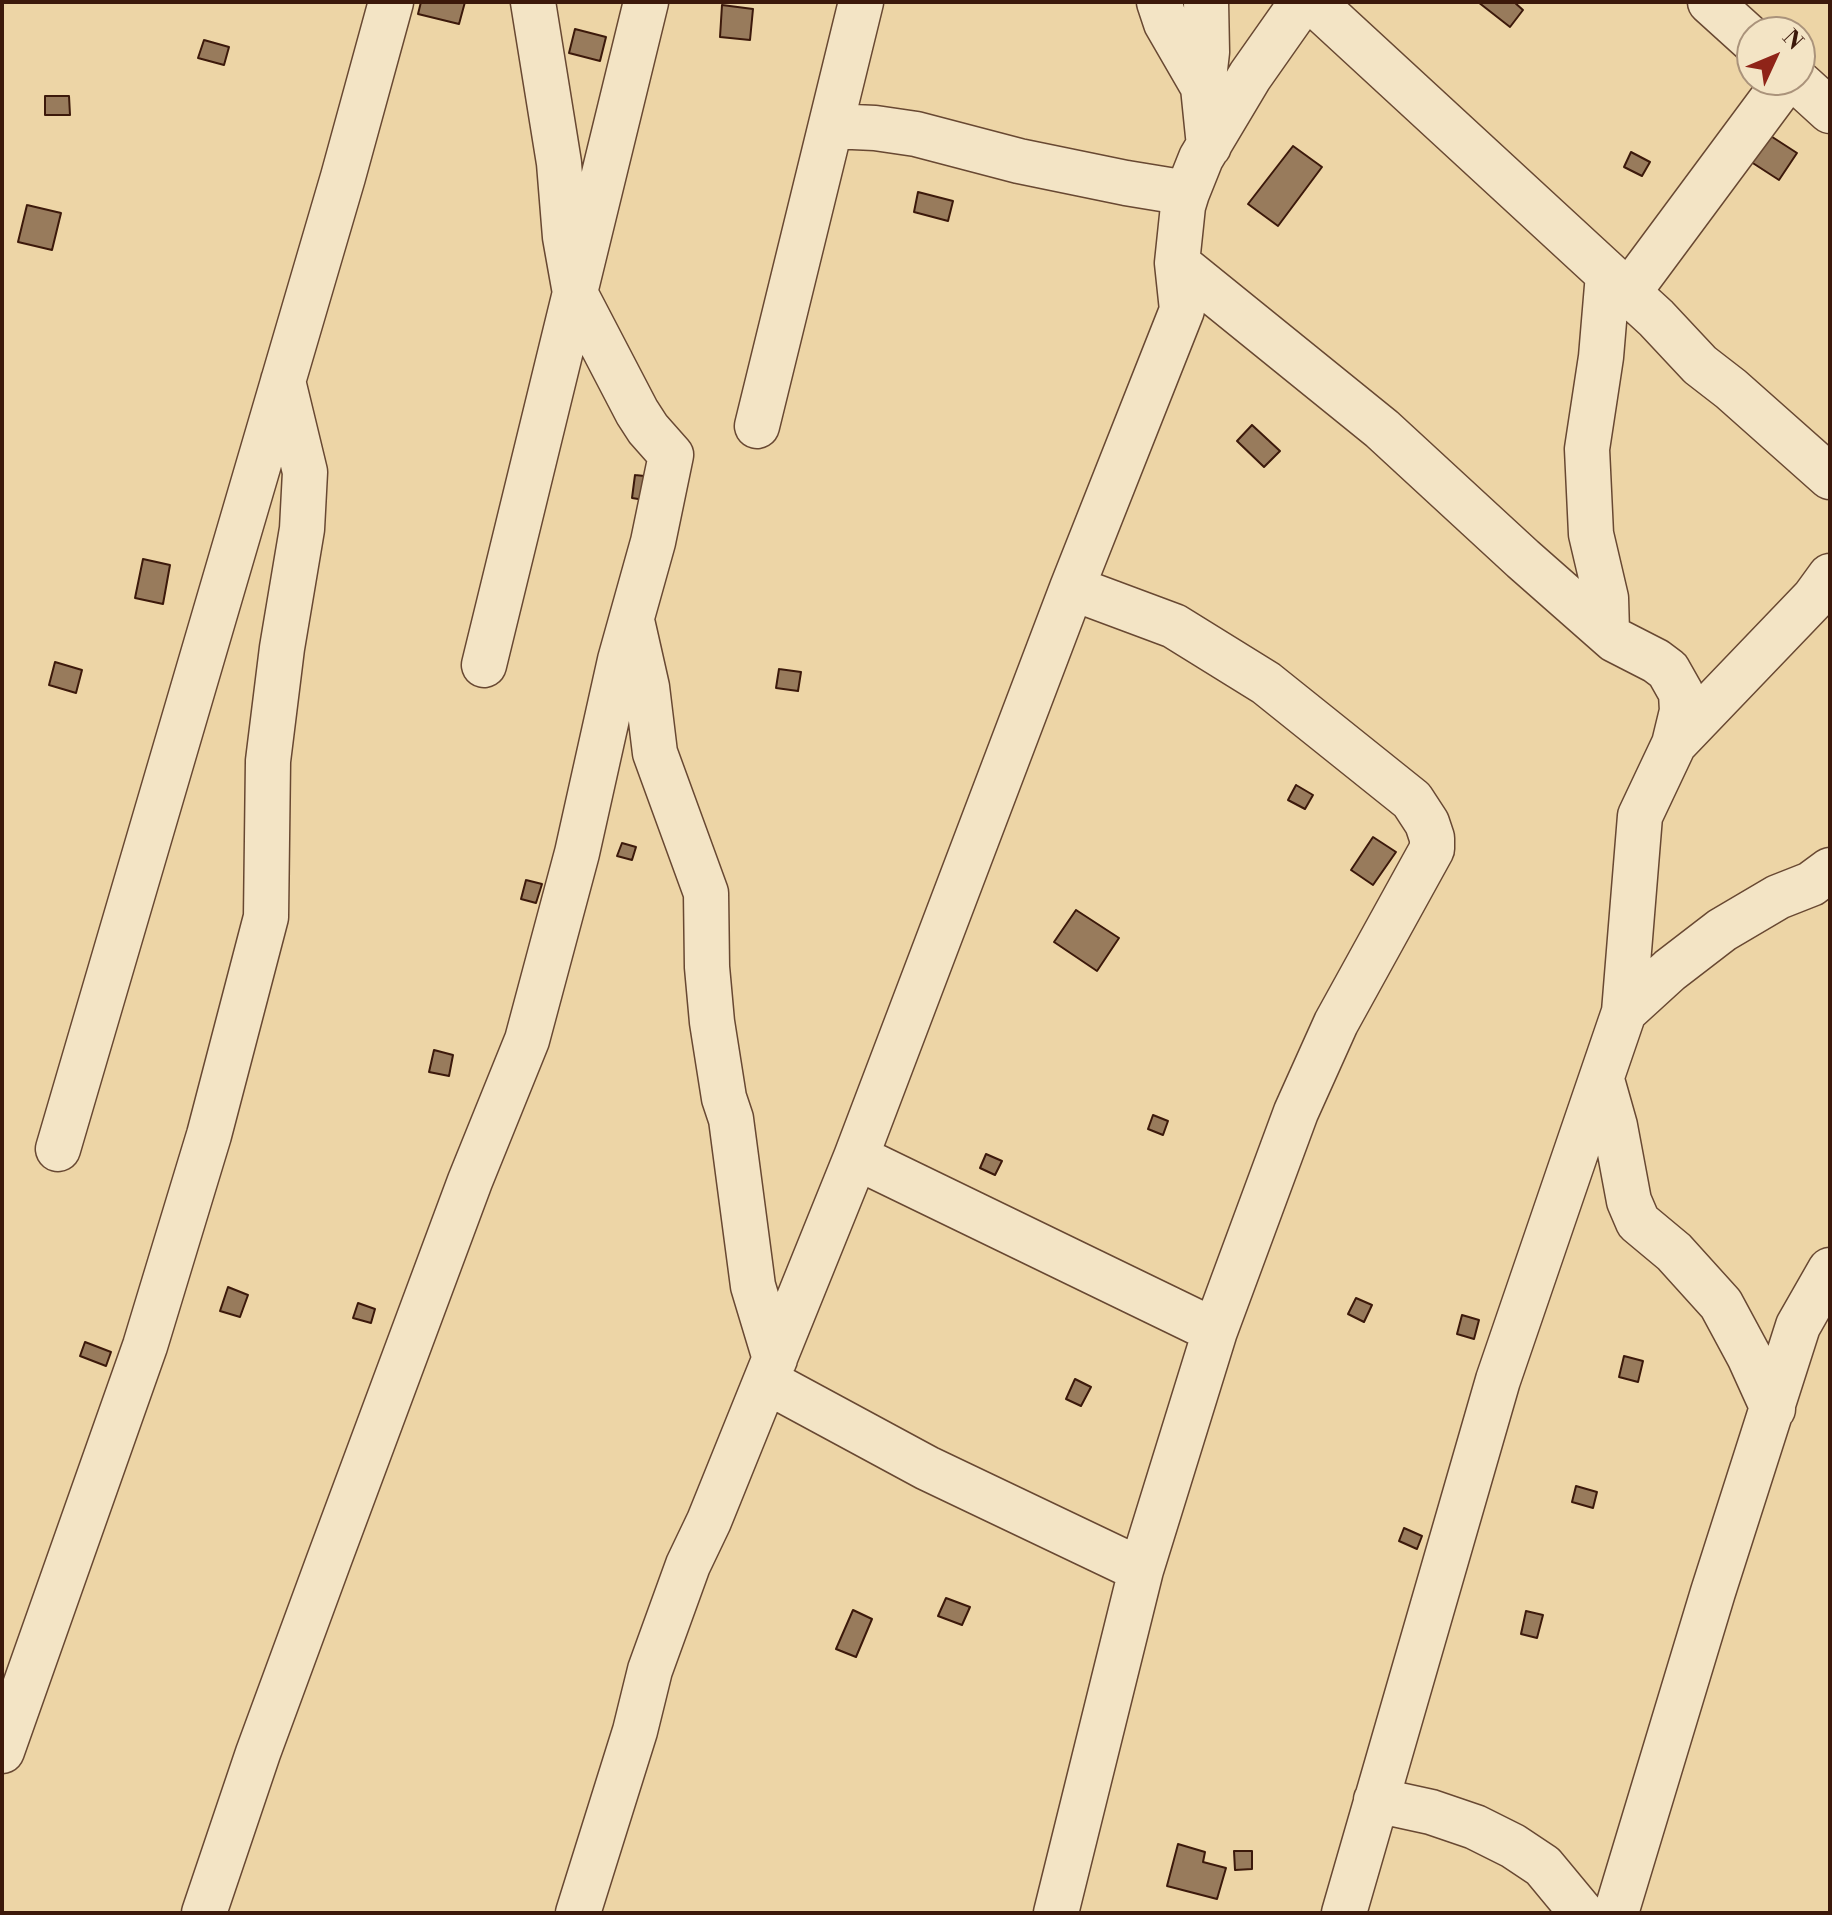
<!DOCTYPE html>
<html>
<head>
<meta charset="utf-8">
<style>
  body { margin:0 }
  #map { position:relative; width:1832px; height:1915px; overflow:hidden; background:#edd5a6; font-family:"Libre Bodoni",serif }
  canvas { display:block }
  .frame { position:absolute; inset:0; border:4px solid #3c190b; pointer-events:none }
  .north { position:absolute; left:1736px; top:16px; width:80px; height:80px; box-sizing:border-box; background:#f3e4c5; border:2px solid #aa937b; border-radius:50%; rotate:46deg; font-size:22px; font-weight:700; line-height:32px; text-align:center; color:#3c190b }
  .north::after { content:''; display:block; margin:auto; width:28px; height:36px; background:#8f2418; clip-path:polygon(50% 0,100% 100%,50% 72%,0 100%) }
</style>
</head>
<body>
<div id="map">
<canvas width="1832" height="1915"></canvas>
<div class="frame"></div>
<div class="north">N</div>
</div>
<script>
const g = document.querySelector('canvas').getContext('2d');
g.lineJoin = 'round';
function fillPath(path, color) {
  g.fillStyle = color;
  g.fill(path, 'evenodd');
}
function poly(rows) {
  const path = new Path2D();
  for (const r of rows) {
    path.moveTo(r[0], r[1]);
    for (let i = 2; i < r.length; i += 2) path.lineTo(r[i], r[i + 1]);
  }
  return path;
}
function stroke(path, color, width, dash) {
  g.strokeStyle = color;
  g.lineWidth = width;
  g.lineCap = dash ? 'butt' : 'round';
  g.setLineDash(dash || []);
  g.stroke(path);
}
const building = poly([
  [421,2,465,2,459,24,418,14,421,2],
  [1478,2,1514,2,1523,10,1510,27,1478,2],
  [722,5,753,9,750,40,720,37,722,5],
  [575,29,606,37,600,61,569,53,575,29],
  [204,40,229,47,224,65,198,58,204,40],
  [45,96,69,96,70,115,45,115,45,96],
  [1763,131,1797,153,1779,180,1745,158,1763,131],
  [1293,146,1322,167,1278,226,1248,204,1293,146],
  [1631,152,1650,162,1642,176,1624,167,1631,152],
  [918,192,953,201,948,221,914,212,918,192],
  [27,205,61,213,52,250,18,242,27,205],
  [1252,425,1280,451,1264,467,1237,441,1252,425],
  [635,475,654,477,651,501,632,498,635,475],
  [143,559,170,565,163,604,135,598,143,559],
  [55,662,82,670,76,693,49,685,55,662],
  [779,669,801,672,798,691,776,688,779,669],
  [1296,785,1313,795,1305,809,1288,800,1296,785],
  [1373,837,1396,852,1373,885,1351,870,1373,837],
  [622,843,636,847,632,860,617,856,622,843],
  [526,880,542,884,536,903,521,899,526,880],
  [1076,910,1119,938,1097,971,1054,942,1076,910],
  [434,1050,453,1055,449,1076,429,1072,434,1050],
  [1153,1115,1168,1121,1163,1135,1148,1129,1153,1115],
  [986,1154,1002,1161,995,1175,980,1168,986,1154],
  [228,1287,248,1295,240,1317,220,1311,228,1287],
  [1356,1298,1372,1305,1364,1322,1348,1314,1356,1298],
  [358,1303,375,1309,371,1323,353,1318,358,1303],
  [1462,1315,1479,1320,1474,1339,1457,1334,1462,1315],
  [85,1342,111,1352,106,1366,80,1356,85,1342],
  [1624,1356,1643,1361,1638,1382,1619,1377,1624,1356],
  [1075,1379,1091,1387,1081,1406,1066,1399,1075,1379],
  [1576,1486,1597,1492,1593,1508,1572,1502,1576,1486],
  [1404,1528,1422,1536,1417,1549,1399,1541,1404,1528],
  [946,1598,970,1607,962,1625,938,1616,946,1598],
  [853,1610,872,1619,856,1657,836,1649,853,1610],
  [1526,1611,1543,1615,1537,1638,1521,1634,1526,1611],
  [1178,1844,1205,1852,1203,1862,1226,1868,1217,1899,1167,1886,1178,1844],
  [1234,1851,1252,1851,1252,1869,1235,1870,1234,1851]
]);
fillPath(building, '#987b5c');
stroke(building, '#3c190b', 2);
const minor = poly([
  [1159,2,1166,23,1203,87],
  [1206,2,1207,52,1203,87,1209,146],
  [1313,2,1608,274,1601,357,1587,449,1591,534,1606,598,1607,632],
  [1710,2,1752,40],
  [1796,80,1830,111],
  [831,126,875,128,916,134,1019,161,1126,183,1187,193],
  [1177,263,1382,429,1523,559,1615,640,1656,661,1668,670,1681,693,1682,711,1674,744,1640,816,1624,1012,1498,1380,1344,1913],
  [1608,274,1656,318,1700,365,1731,389,1830,477],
  [1628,293,1786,80],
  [757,426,861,2],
  [633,625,647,687,655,753,706,893,707,967,712,1022,724,1098,731,1119,753,1286,775,1359],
  [484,665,646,2],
  [1674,744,1814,598,1830,576],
  [1624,1012,1670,970,1722,930,1778,897,1811,884,1830,870],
  [1602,1080,1615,1126,1629,1201,1638,1222,1674,1252,1721,1304,1749,1356,1773,1409],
  [58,1149,343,177,391,2],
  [856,1157,1215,1331],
  [766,1381,927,1468,1141,1570],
  [2,1751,145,1346,209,1135,266,917,268,761,282,648,302,529,305,472,283,381],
  [1376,1800,1431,1812,1475,1827,1513,1846,1543,1866,1582,1913],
  [204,1913,258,1753,329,1560,470,1181,527,1040,577,853,620,660,653,542,671,455,648,429,637,412,575,293,565,237,559,163,533,2],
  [578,1913,635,1731,650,1670,688,1565,709,1521,856,1157,1072,588,1182,310,1177,263,1183,206,1187,193,1201,158,1250,76,1302,2],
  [1056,1913,1141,1570,1215,1331,1296,1112,1336,1023,1432,849,1432,838,1427,823,1412,800,1266,683,1174,626,1072,588],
  [1616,1913,1713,1592,1798,1326,1830,1270]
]);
stroke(minor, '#684832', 47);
stroke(minor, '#f3e4c5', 44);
</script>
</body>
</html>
